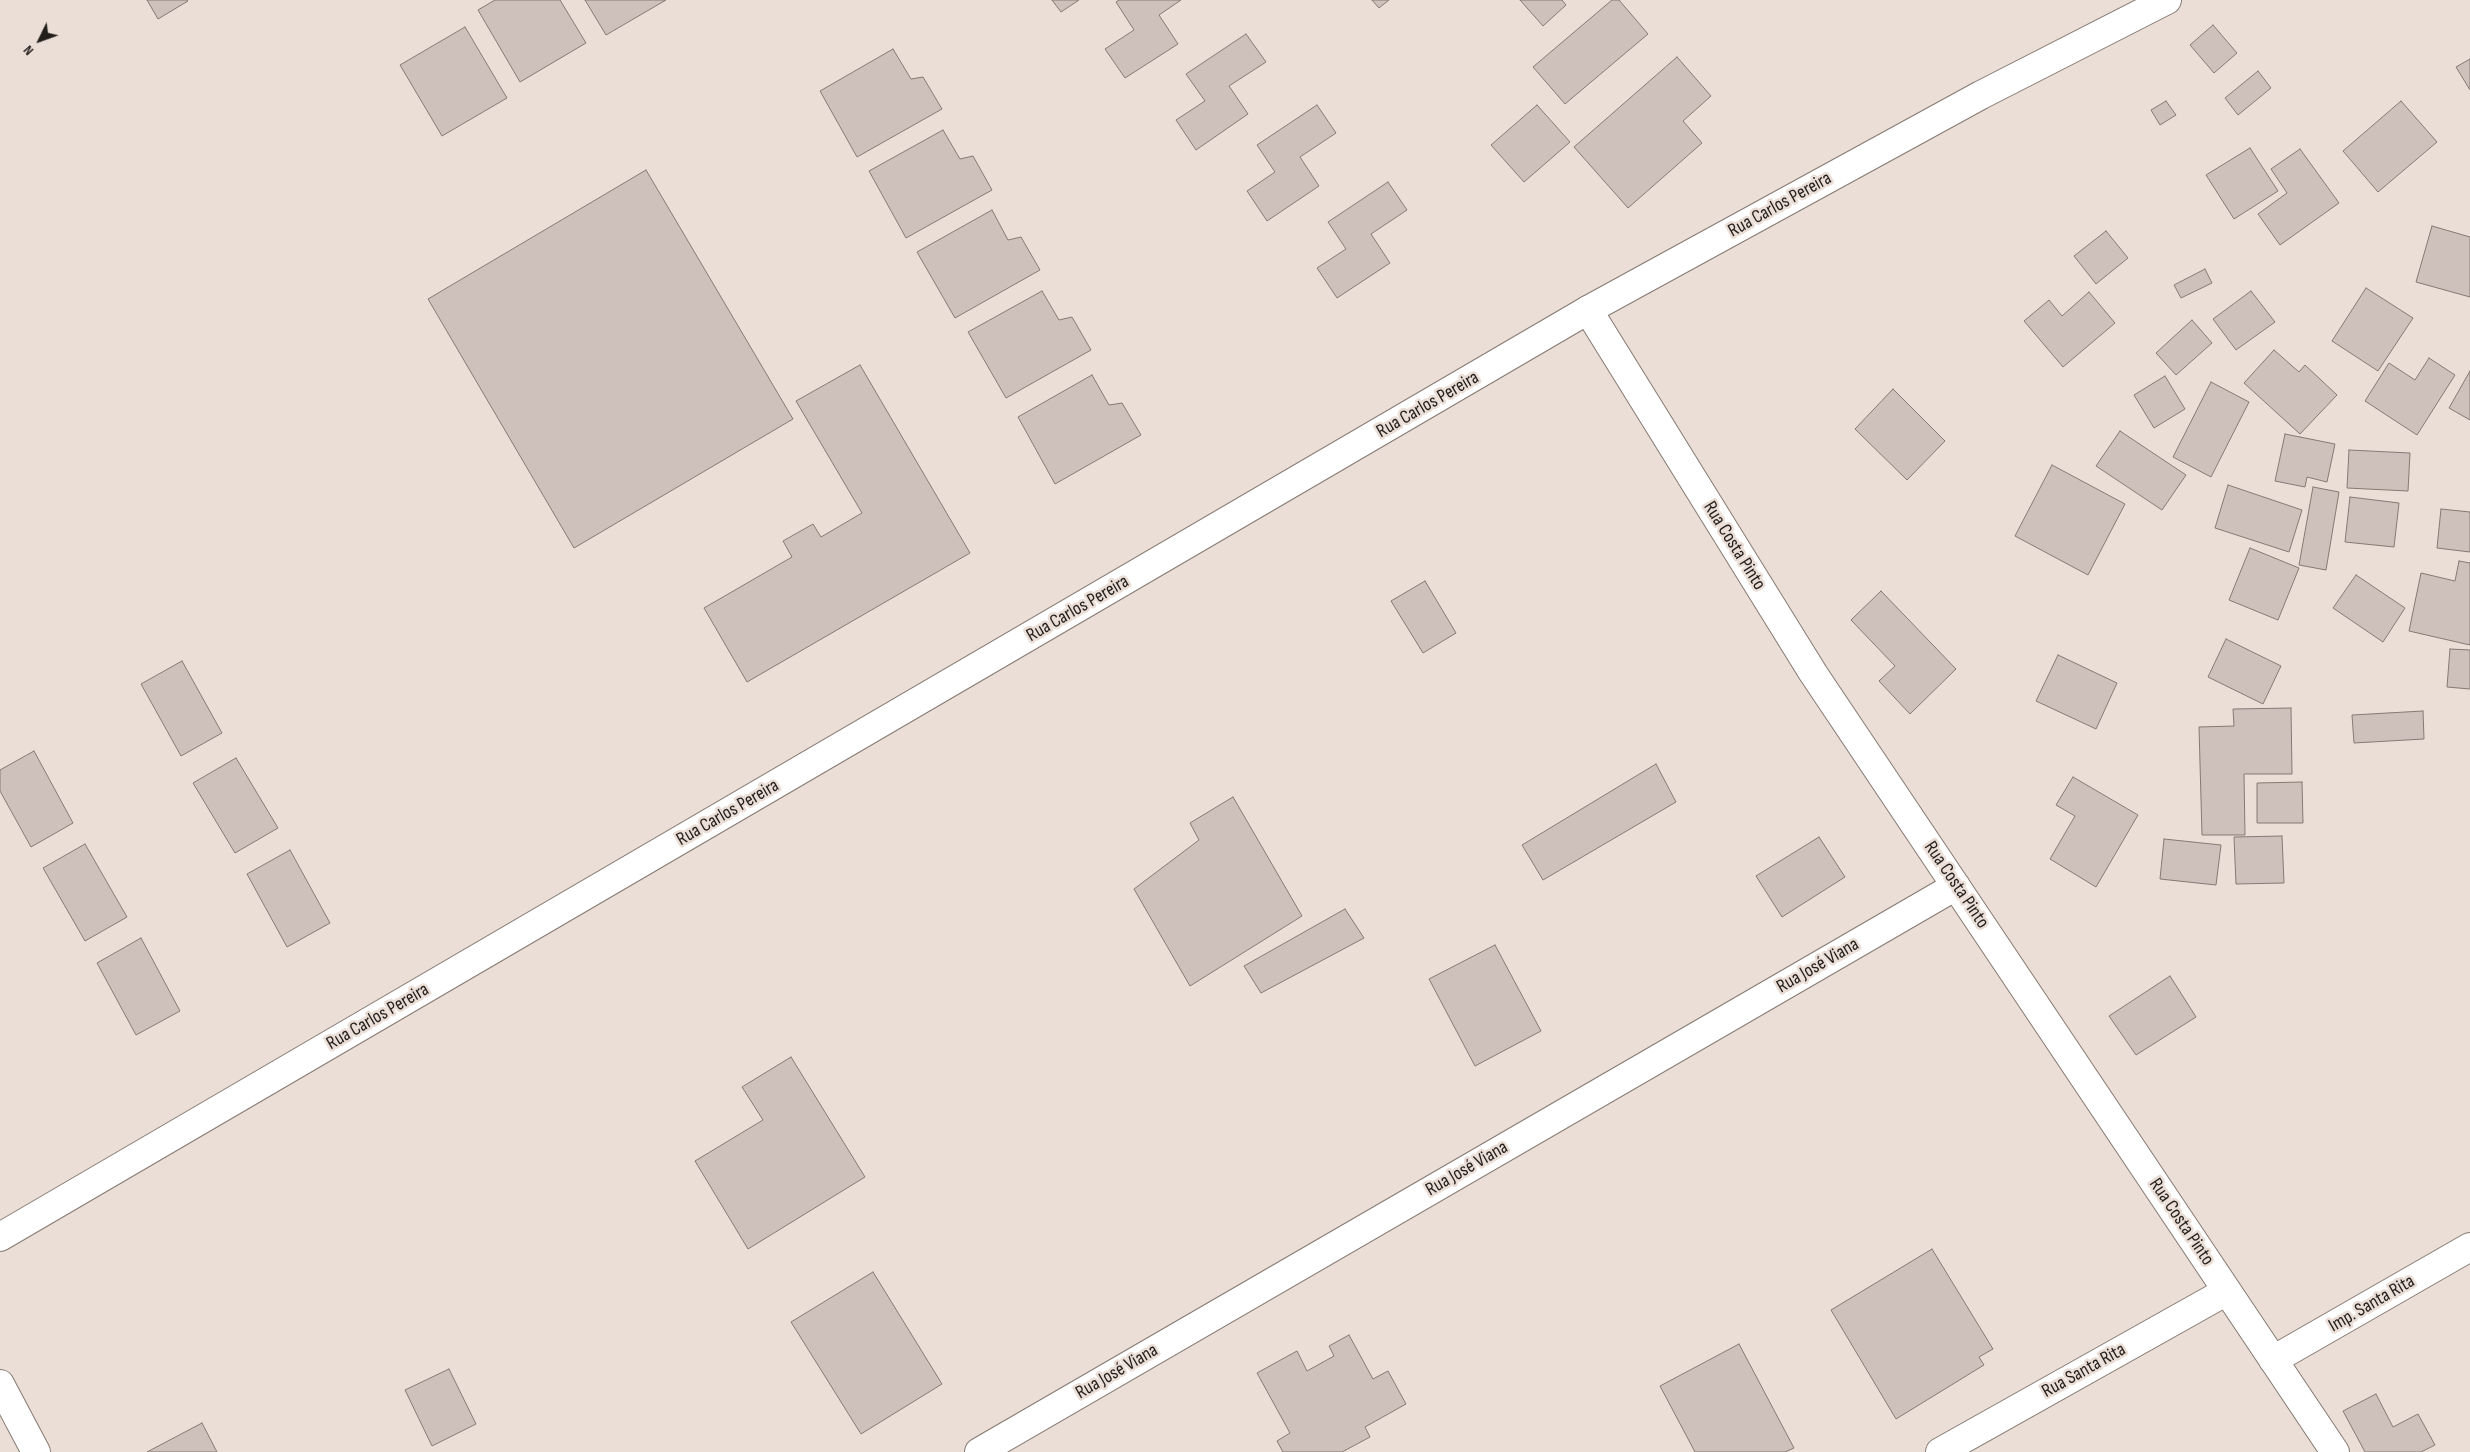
<!DOCTYPE html>
<html>
<head>
<meta charset="utf-8">
<style>
  body { margin:0 }
  #map { position:relative; width:2470px; height:1452px; overflow:hidden; background:#ebded7; font-family:"Sofia Sans Condensed",sans-serif }
  canvas { display:block }
  .north { position:absolute; left:15px; top:15px; width:50px; height:50px; -webkit-text-stroke:4px #ebded7; paint-order:stroke; rotate:228deg; font-size:14px; font-weight:700; line-height:20px; text-align:center; color:#221e1b }
  .north::after { content:''; display:block; margin:auto; width:18px; height:22px; background:#221e1b; clip-path:polygon(50% 0,100% 100%,50% 72%,0 100%) }
</style>
</head>
<body>
<div id="map">
<canvas width="2470" height="1452"></canvas>
<div class="north">N</div>
</div>
<script>
const g = document.querySelector('canvas').getContext('2d');
g.lineJoin = 'round';
function fillPath(path, color) {
  g.fillStyle = color;
  g.fill(path, 'evenodd');
}
function poly(rows) {
  const path = new Path2D();
  for (const r of rows) {
    path.moveTo(r[0], r[1]);
    for (let i = 2; i < r.length; i += 2) path.lineTo(r[i], r[i + 1]);
  }
  return path;
}
function stroke(path, color, width, dash) {
  g.strokeStyle = color;
  g.lineWidth = width;
  g.lineCap = dash ? 'butt' : 'round';
  g.setLineDash(dash || []);
  g.stroke(path);
}
function write(font, color, halo, rows, align = 'center') {
  g.font = font + ' "Sofia Sans Condensed",sans-serif';
  g.lineWidth = 5;
  g.setLineDash([]);
  g.textBaseline = 'middle';
  g.strokeStyle = halo;
  g.fillStyle = color;
  for (const [text, x, y, turn = 0] of rows) {
    g.save();
    g.translate(x, y);
    g.rotate((+turn || 0) * Math.PI / 180);
    g.textAlign = isNaN(turn) ? turn : align;
    if (halo) g.strokeText(text, 0, 0);
    g.fillText(text, 0, 0);
    g.restore();
  }
}
const building = poly([
  [147,0,187,0,188,1,158,19,147,0],
  [495,0,560,0,586,43,520,82,478,10,495,0],
  [585,0,666,0,606,35,585,0],
  [1052,0,1079,0,1061,12,1052,0],
  [1119,0,1181,0,1159,15,1178,44,1125,78,1105,49,1134,30,1116,2,1119,0],
  [1372,0,1389,0,1379,8,1372,0],
  [1520,0,1562,0,1566,5,1543,26,1520,0],
  [1612,0,1619,0,1648,34,1565,104,1533,67,1612,0],
  [2213,25,2237,53,2214,73,2190,45,2213,25],
  [465,27,507,98,442,136,400,65,465,27],
  [1246,34,1266,62,1229,86,1248,114,1196,150,1176,120,1205,101,1186,74,1246,34],
  [893,49,911,79,923,77,942,109,857,157,820,91,893,49],
  [1677,57,1711,96,1683,121,1702,143,1628,208,1574,147,1677,57],
  [2470,59,2470,90,2456,67,2470,59],
  [2258,71,2271,88,2238,115,2225,98,2258,71],
  [2166,101,2176,115,2160,125,2151,110,2166,101],
  [2401,101,2437,142,2378,192,2343,151,2401,101],
  [1317,105,1336,133,1300,157,1319,186,1267,221,1247,191,1275,172,1257,145,1317,105],
  [1537,105,1570,142,1524,182,1491,145,1537,105],
  [943,130,960,159,973,156,992,190,906,238,869,171,943,130],
  [2250,148,2278,191,2234,219,2206,175,2250,148],
  [2300,149,2339,203,2280,245,2258,214,2287,193,2271,169,2300,149],
  [646,170,793,419,574,548,428,299,646,170],
  [1388,182,1407,210,1371,234,1390,263,1337,298,1317,268,1346,249,1328,222,1388,182],
  [992,210,1008,240,1021,237,1040,270,955,318,917,252,992,210],
  [2432,226,2470,237,2470,297,2416,282,2432,226],
  [2106,231,2128,258,2096,284,2074,256,2106,231],
  [2205,269,2212,283,2181,298,2174,285,2205,269],
  [2366,288,2413,318,2378,371,2332,341,2366,288],
  [1042,291,1059,320,1072,317,1091,350,1006,398,968,332,1042,291],
  [2251,291,2275,322,2236,350,2213,319,2251,291],
  [2089,292,2115,323,2063,367,2024,321,2049,300,2062,316,2089,292],
  [2192,320,2212,343,2176,375,2156,353,2192,320],
  [2274,350,2299,372,2305,365,2337,395,2300,434,2244,383,2274,350],
  [2429,358,2455,375,2417,435,2365,401,2389,363,2415,380,2429,358],
  [860,365,970,553,747,682,704,608,792,557,783,541,813,524,821,537,862,513,796,401,860,365],
  [2470,371,2470,420,2449,408,2470,371],
  [1092,375,1109,405,1122,403,1141,435,1055,484,1018,417,1092,375],
  [2165,376,2185,409,2154,428,2134,395,2165,376],
  [2211,382,2249,402,2211,477,2173,457,2211,382],
  [1893,389,1945,441,1907,480,1855,429,1893,389],
  [2120,431,2186,475,2162,510,2096,466,2120,431],
  [2285,434,2335,444,2327,482,2307,477,2305,487,2275,481,2285,434],
  [2349,450,2410,453,2408,491,2347,488,2349,450],
  [2052,465,2125,504,2088,575,2015,536,2052,465],
  [2228,485,2302,510,2289,552,2215,528,2228,485],
  [2313,487,2339,492,2326,570,2299,565,2313,487],
  [2350,497,2399,503,2394,547,2345,542,2350,497],
  [2441,509,2470,512,2470,552,2437,548,2441,509],
  [2250,548,2299,568,2278,620,2229,600,2250,548],
  [2459,561,2470,563,2470,645,2409,631,2421,573,2455,581,2459,561],
  [2356,575,2405,608,2383,642,2333,608,2356,575],
  [1425,581,1456,633,1423,653,1391,601,1425,581],
  [1881,591,1956,669,1910,714,1879,681,1895,666,1851,620,1881,591],
  [2226,639,2281,666,2263,704,2208,677,2226,639],
  [2450,649,2470,650,2470,689,2447,687,2450,649],
  [2058,655,2117,683,2096,729,2036,701,2058,655],
  [182,661,222,733,181,756,141,684,182,661],
  [2291,708,2292,774,2244,774,2245,835,2202,835,2199,727,2234,726,2233,709,2291,708],
  [2423,711,2424,739,2354,743,2352,715,2423,711],
  [34,751,73,823,31,847,0,791,0,770,34,751],
  [236,758,278,828,235,853,193,783,236,758],
  [1656,764,1676,802,1543,880,1522,845,1656,764],
  [2073,777,2138,815,2096,887,2050,859,2075,816,2056,805,2073,777],
  [2302,782,2303,823,2257,823,2257,783,2302,782],
  [1233,797,1302,916,1190,986,1134,889,1199,840,1190,823,1233,797],
  [2282,836,2284,883,2236,884,2234,837,2282,836],
  [1819,837,1845,877,1782,917,1756,876,1819,837],
  [2164,839,2221,845,2216,885,2160,879,2164,839],
  [85,844,127,917,85,941,43,868,85,844],
  [290,850,330,923,287,947,247,874,290,850],
  [1345,909,1364,938,1261,993,1244,966,1345,909],
  [141,938,180,1011,136,1035,97,963,141,938],
  [1495,945,1541,1031,1475,1066,1429,979,1495,945],
  [2170,976,2196,1017,2136,1055,2109,1016,2170,976],
  [791,1057,865,1177,748,1249,695,1161,763,1120,742,1087,791,1057],
  [1932,1249,1993,1349,1979,1357,1984,1365,1896,1419,1831,1310,1932,1249],
  [873,1272,942,1384,861,1434,791,1322,873,1272],
  [1349,1335,1373,1379,1388,1371,1406,1404,1365,1427,1370,1437,1342,1452,1283,1452,1277,1441,1290,1433,1257,1373,1297,1351,1307,1371,1334,1356,1329,1346,1349,1335],
  [1739,1344,1794,1448,1785,1452,1695,1452,1660,1386,1739,1344],
  [449,1369,476,1424,432,1446,405,1390,449,1369],
  [2376,1394,2393,1427,2418,1414,2435,1445,2421,1452,2365,1452,2343,1411,2376,1394],
  [202,1423,217,1452,147,1452,202,1423]
]);
fillPath(building, '#cec0ba');
stroke(building, '#867973', 1);
const minor = poly([
  [1588,310,1813,673,2335,1452],
  [2273,1360,2470,1247],
  [0,1384,36,1452],
  [979,1452,1956,886],
  [1940,1452,2227,1291]
]);
const tertiary = poly([
  [0,1237,1588,310,1981,95,2167,0]
]);
stroke(minor, '#857972', 30);
stroke(tertiary, '#857972', 30);
stroke(minor, '#fff', 28);
stroke(tertiary, '#fff', 28);
write('19px', '#221e1b', '#ebded7', [
  ["Rua Carlos Pereira",1780,205,-29],
  ["Rua Carlos Pereira",1428,405,-30],
  ["Rua Costa Pinto",1734,546,58],
  ["Rua Carlos Pereira",1078,609,-30],
  ["Rua Carlos Pereira",728,813,-30],
  ["Rua Costa Pinto",1956,885,56],
  ["Rua José Viana",1818,966,-30],
  ["Rua Carlos Pereira",378,1017,-30],
  ["Rua José Viana",1467,1169,-30],
  ["Rua Costa Pinto",2181,1222,56],
  ["Imp. Santa Rita",2372,1304,-30],
  ["Rua Santa Rita",2084,1371,-29],
  ["Rua José Viana",1117,1372,-30]
]);
</script>
</body>
</html>
